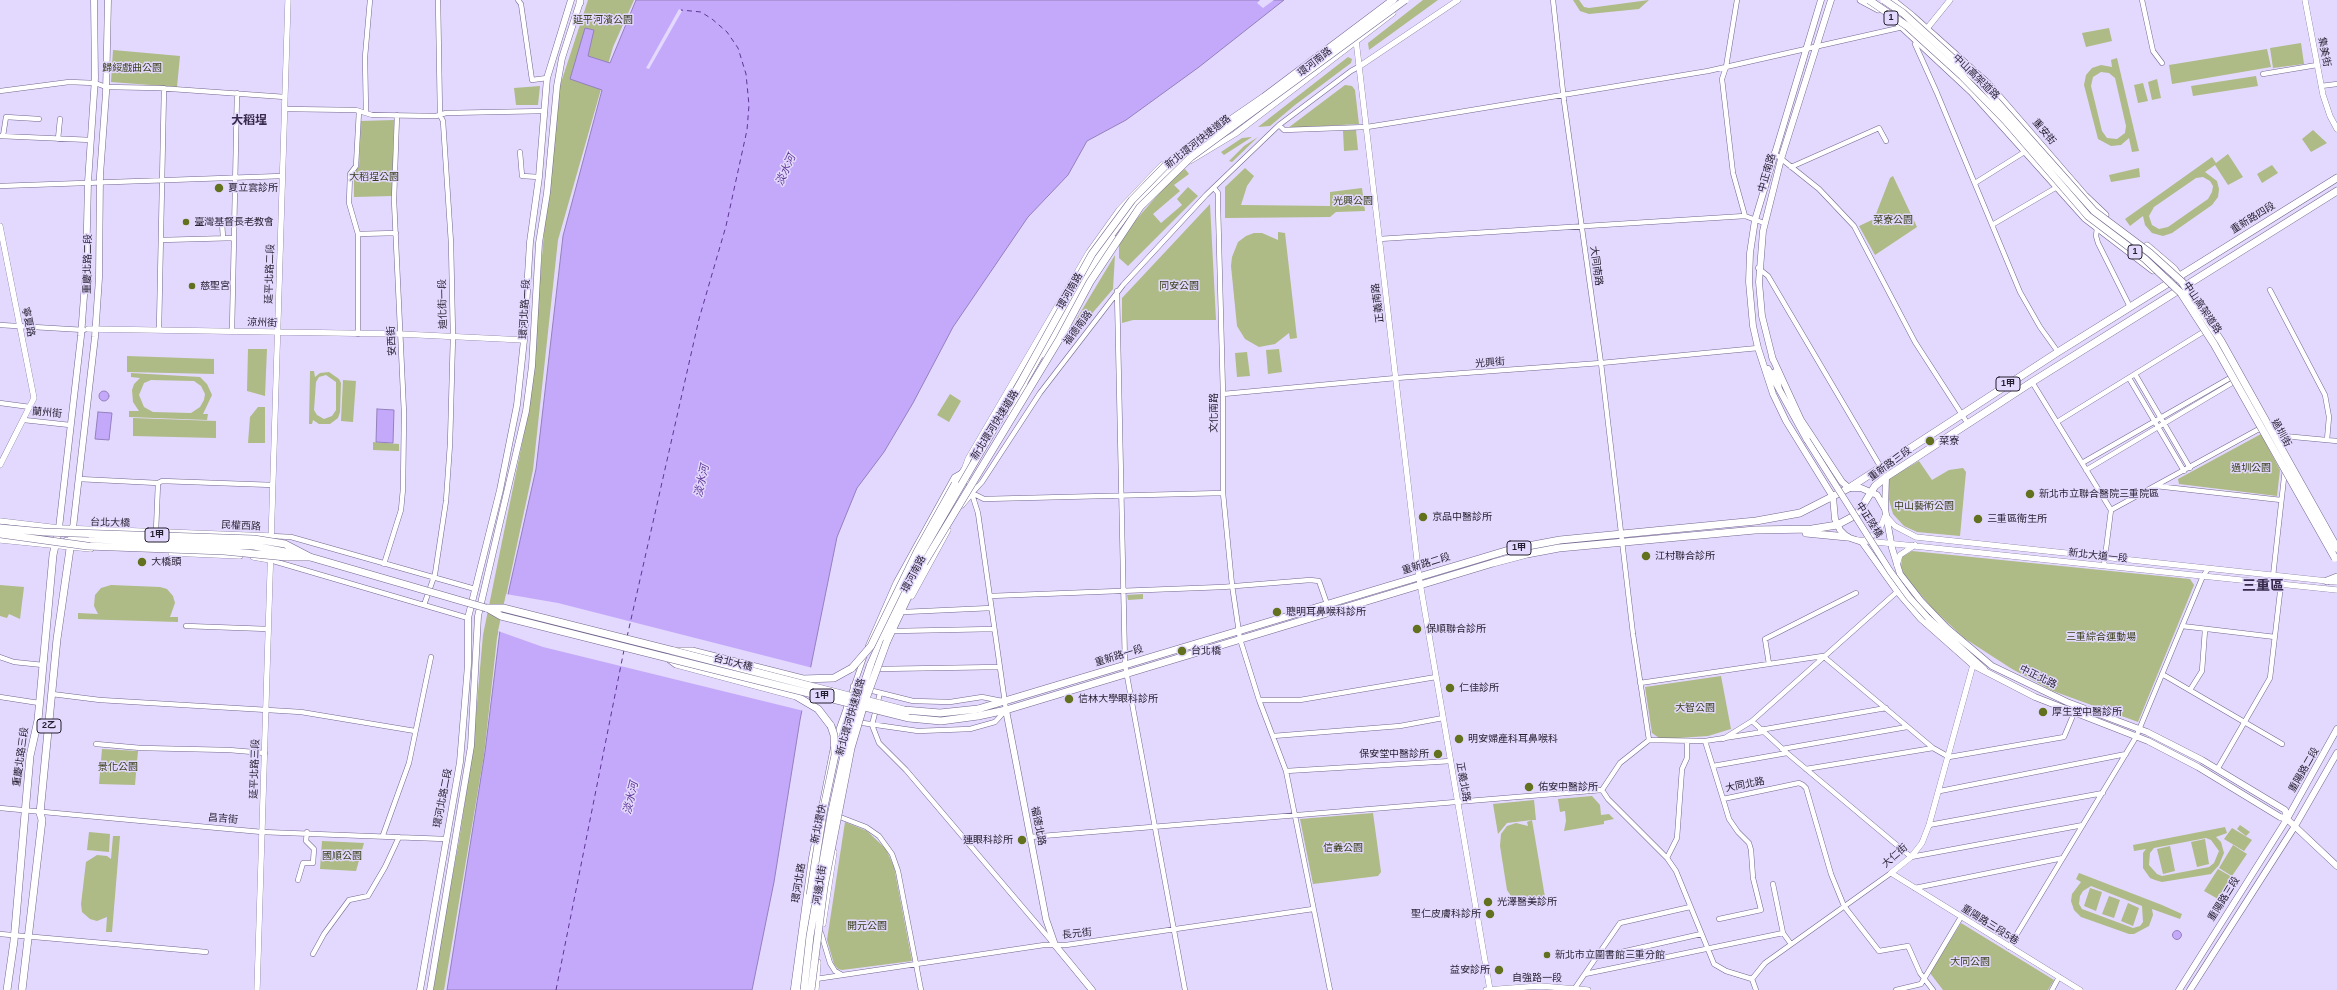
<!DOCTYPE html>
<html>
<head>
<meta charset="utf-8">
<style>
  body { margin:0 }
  canvas { display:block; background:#e3d8fd }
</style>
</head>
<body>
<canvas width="2337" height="990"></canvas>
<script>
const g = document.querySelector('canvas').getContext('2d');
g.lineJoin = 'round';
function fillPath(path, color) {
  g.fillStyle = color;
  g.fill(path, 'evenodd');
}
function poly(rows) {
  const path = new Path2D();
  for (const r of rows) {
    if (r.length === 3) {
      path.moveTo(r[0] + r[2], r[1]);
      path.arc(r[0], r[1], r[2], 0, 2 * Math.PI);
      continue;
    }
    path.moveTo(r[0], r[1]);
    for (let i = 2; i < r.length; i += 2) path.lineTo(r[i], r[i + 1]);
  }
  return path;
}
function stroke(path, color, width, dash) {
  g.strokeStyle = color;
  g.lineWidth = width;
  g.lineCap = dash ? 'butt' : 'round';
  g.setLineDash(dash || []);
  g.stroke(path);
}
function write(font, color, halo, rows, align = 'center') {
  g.font = font + ' Arial,"Noto Sans TC",sans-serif';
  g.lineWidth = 3;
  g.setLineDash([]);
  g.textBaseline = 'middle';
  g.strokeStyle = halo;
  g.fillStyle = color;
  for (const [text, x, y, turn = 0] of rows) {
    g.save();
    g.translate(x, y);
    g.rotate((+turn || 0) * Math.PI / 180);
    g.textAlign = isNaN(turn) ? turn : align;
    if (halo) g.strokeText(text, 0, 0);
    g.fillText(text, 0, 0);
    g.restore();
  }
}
fillPath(poly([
  [588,0,634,0,613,47,558,240,533,470,497,638,484,755,444,990,431,990,459,841,473,748,483,635,528,414,556,98],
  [1423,0,1438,0,1369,50,1368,43],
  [1573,0,1579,0,1584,7,1589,8,1649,0,1639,9,1589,14,1580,11],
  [2109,28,2112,41,2086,47,2082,33],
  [2301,43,2304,64,2273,68,2270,48],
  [2267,49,2271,67,2172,84,2169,65],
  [113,50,180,56,177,87,111,82],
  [1348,57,1352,59,1351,63,1295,105,1270,126,1258,127],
  [2117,58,2139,151,2132,152,2129,138,2121,145,2111,146,2098,139,2084,85,2086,75,2092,68,2101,65,2112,67,2111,60],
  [2101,72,2109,73,2115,78,2126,126,2125,133,2117,139,2107,138,2102,131,2091,86,2093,77],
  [2256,76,2258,86,2193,96,2191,86],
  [2157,79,2161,98,2152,100,2148,82],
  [2143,83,2148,101,2138,103,2134,85],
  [1345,85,1352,86,1355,90,1359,124,1288,128],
  [540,86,538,105,516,105,514,88],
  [394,120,392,196,354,197,354,172,359,167,361,121],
  [1356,130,1358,150,1344,151,1343,131],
  [2313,130,2327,143,2311,152,2302,139],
  [1252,137,1224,155,1221,152,1242,138],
  [1258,137,1232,162,1229,161,1244,146],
  [2228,154,2243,177,2228,185,2215,165,2205,172,2217,181,2219,189,2218,197,2212,205,2172,233,2163,236,2152,233,2145,225,2143,216,2130,226,2125,219,2212,157,2216,163],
  [2203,177,2210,181,2213,186,2212,192,2208,199,2168,227,2159,229,2152,225,2149,216,2154,207,2196,178],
  [2272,165,2278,173,2262,183,2257,174],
  [1245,168,1254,176,1247,186,1241,205,1330,206,1330,192,1362,188,1365,211,1336,212,1330,217,1225,218,1225,187],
  [2139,168,2140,177,2111,182,2109,175],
  [1185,169,1189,174,1174,185,1180,191,1153,214,1161,223,1182,205,1177,199,1188,187,1198,196,1128,266,1119,258,1119,239,1171,180],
  [1893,176,1917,227,1875,255,1859,226,1874,219,1890,178],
  [1210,204,1216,320,1133,320,1122,323,1122,298],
  [1278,232,1285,233,1297,338,1290,339,1289,333,1275,344,1259,347,1245,339,1237,326,1231,266,1232,257,1238,242,1246,236,1254,233,1262,233,1278,240],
  [1115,255,1113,289,1071,338,1068,333],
  [248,349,267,349,265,396,247,391],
  [1279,349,1282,372,1268,374,1266,350],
  [1247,352,1250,376,1237,377,1235,353],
  [127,356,214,359,214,374,127,372],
  [310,371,314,371,315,377,320,373,329,372,339,379,341,383,340,412,338,418,330,424,319,424,313,420,312,424,309,424],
  [326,375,336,382,336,410,332,416,324,419,317,415,314,410,316,382,319,377],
  [131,373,200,377,207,384,212,395,203,414,208,414,207,420,129,417,129,411,139,411,133,402,132,390,134,384,140,378,131,377],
  [151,380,194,381,201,386,205,394,204,400,200,407,191,413,153,412,144,407,139,395,144,383],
  [343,380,356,381,353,422,341,421],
  [950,394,961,401,949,422,937,415],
  [258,407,265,407,265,443,248,443,250,417],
  [133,418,216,421,216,438,133,436],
  [2261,434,2280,470,2277,496,2179,484,2178,479],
  [373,442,399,444,399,451,373,450],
  [1919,461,1932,480,1949,470,1963,468,1966,472,1960,536,1917,532,1904,526,1893,514,1888,496,1888,479],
  [1912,551,2190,579,2194,585,2138,722,2053,691,2012,669,1964,638,1932,608,1904,575,1901,567,1902,557],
  [0,585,24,587,20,619,9,614,7,618,0,616],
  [111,585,160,587,167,589,173,596,175,603,170,617,178,617,178,622,78,619,78,613,98,614,94,606,95,595,101,588],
  [1143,594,1143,599,1128,600,1127,595],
  [1721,676,1731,729,1708,736,1678,738,1659,738,1652,733,1645,687],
  [102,749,138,751,135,785,99,784],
  [1592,796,1600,805,1601,815,1609,814,1614,819,1604,821,1604,824,1564,831,1566,821,1565,811,1560,812,1558,799],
  [1534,800,1536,820,1532,820,1546,903,1541,904,1540,896,1533,901,1525,903,1517,901,1511,896,1507,890,1500,846,1501,834,1507,826,1516,823,1528,826,1527,822,1532,820,1507,823,1498,834,1493,804],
  [1373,813,1381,872,1378,876,1313,884,1300,819],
  [845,822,867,831,886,849,894,867,912,961,842,970,838,969,834,964,827,940],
  [2240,825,2250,832,2246,836,2237,829],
  [2225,827,2227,833,2216,837,2221,842,2224,853,2219,865,2211,874,2162,882,2155,880,2150,878,2143,868,2143,853,2146,849,2134,851,2133,845],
  [2206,838,2211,840,2219,851,2214,863,2209,867,2162,876,2157,874,2149,865,2150,853,2154,848],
  [2232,828,2252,840,2244,851,2224,839],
  [89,832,110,834,109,852,87,850],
  [113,836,120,836,112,932,106,932,107,917,97,921,90,919,82,912,81,904,86,862,97,855,107,856,111,859],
  [2205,839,2209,864,2197,867,2191,842],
  [322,841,364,843,356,871,320,869],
  [2233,845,2247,854,2232,876,2219,868],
  [2170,846,2175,871,2163,874,2157,849],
  [2218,869,2232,877,2218,899,2204,891],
  [2079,873,2162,905,2182,914,2180,919,2152,909,2153,915,2149,926,2134,934,2129,934,2081,917,2074,910,2071,901,2072,894,2081,882,2076,879],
  [2091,886,2142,906,2143,922,2140,926,2133,928,2082,909,2079,904,2080,896,2083,891],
  [2090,888,2102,892,2096,911,2084,906],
  [2109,896,2120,900,2114,918,2102,914],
  [2128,903,2139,908,2133,926,2121,921],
  [1961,923,2054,980,2048,990,1943,990,1930,973]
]), '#aebb86');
const water = poly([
  [636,0,1284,0,1199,67,1126,120,1087,141,1068,175,1028,217,953,327,913,403,884,452,857,488,837,537,800,720,774,882,752,990,447,990,485,752,500,630,536,469,563,236,602,90,570,79,585,28,594,30,588,56,610,63,636,0],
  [104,396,5],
  [377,409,394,410,393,443,376,442,377,409],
  [98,412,112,413,109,440,95,439,98,412],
  [2177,935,4.5]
]);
fillPath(water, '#c4a9fb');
stroke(water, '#9480be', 1);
fillPath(poly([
  [1260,0,1274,0,1263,8,1257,3],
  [679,9,682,11,649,69,646,68],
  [506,594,558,603,813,668,804,711,543,647,498,631]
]), '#e3d8fd');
stroke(poly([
  [627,637,699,319,726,226,747,130,749,105,746,74,738,48,727,32,712,19,701,12,681,10],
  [556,990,624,650]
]), '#5d3694', 1, [5, 4]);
const minor = poly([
  [518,0,521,4,532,80,547,78],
  [1553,0,1564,101,1601,363,1633,634,1649,740,1705,741,1723,799,1799,783,1803,785,1806,788,1831,874,1844,906,1879,951,1908,946,1920,973,1933,990],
  [1737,0,1726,67,1722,79,1733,173,1745,216],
  [2142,0,2153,51,2162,63],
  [1918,41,1915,44,1937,93,2020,292,2040,327,2058,352],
  [2263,74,2317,65],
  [2321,86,2337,84],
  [0,91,69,82,95,83,106,87,158,88,285,97],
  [285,109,356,110,372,115,436,116,446,113,545,111],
  [366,113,365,57,370,0],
  [1279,125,1284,130,1367,127,1411,120,1708,71,1903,27],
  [0,136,91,140],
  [3,136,6,117,39,119],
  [58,139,60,119],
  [520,152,522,176,539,177],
  [1774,153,1819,189,1854,226,1915,342,1968,424],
  [1791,167,1879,128,1886,141],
  [1975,183,2026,151],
  [0,186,282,176],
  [1214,188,1218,193,1218,206,1223,394,1223,493,1232,585,1240,639,1259,700,1286,771,1330,990],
  [222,222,223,238],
  [1992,225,2057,187],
  [2097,228,2096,236,2098,243,2130,307],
  [358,234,396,233],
  [1379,239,1745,216,1764,223],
  [161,240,234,238],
  [1758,268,1768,276,1880,466],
  [2270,290,2325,395,2329,417,2327,440],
  [1117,291,1125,665,1185,990],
  [0,325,84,330],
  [159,329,164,88],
  [232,331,237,93],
  [358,334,358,234,349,203,350,174,356,166,359,111],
  [2135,374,2190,468],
  [2129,378,2184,471],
  [2032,382,2111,510],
  [1223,394,1396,378,1601,363,1758,348],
  [0,403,30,407],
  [24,420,70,425],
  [2057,422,2203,332],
  [2273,435,2337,441],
  [2082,463,2230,378,2235,379],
  [2086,470,2237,380],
  [79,479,158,483,162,481,273,485],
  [2156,486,2281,500],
  [972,493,982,482,1040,393,1123,285,1206,195,1279,125,1351,71,1360,66],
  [972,493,984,499,1223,493],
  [2111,510,2259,429,2263,431],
  [156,531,158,483],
  [271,536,291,537,475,589],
  [270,560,468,618],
  [384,564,401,510,403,489,404,413,394,200,397,115],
  [2104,565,2111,510],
  [990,596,1223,587,1310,580,1319,581,1327,604],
  [424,605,435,574,446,501,450,444,453,336,451,243,443,121,440,115,438,0],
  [904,612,991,608],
  [186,626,268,629],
  [2182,626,2275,637],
  [895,631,994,629],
  [868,646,896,582,954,477,961,473],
  [0,657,14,662,43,665],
  [1769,664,1765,639,1856,593],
  [879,669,999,667],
  [2162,674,2282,744],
  [1640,683,1823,656,1933,748,1949,757,2064,737,2074,713],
  [853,686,913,701,950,702,982,697,1002,701],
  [2190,690,2202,671,2205,630],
  [880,693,872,725,879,743,906,770,1054,944],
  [52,694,100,700,301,712,415,731],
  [0,697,39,703],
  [1259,700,1300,700,1436,677],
  [846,707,849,721,918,731,970,729,995,722,1006,710,978,513,966,475],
  [1752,721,1787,753,1911,857,2083,825],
  [1760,730,1886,708],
  [1273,736,1400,726,1443,718],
  [836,737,864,657],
  [1723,739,1752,721,1899,590],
  [1705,741,1763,732],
  [96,744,141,748,229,750,265,753],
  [1782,749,1907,727],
  [1713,766,1787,753],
  [2218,768,2270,678,2281,584,2273,576,2285,469],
  [1806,769,1933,748],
  [1286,771,1451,761],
  [1602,790,1608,799,1667,858,1676,871,1714,964,1726,971,1752,979],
  [1940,791,2126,754],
  [0,808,262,832,445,839],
  [840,817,866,827,879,836,892,854,898,871,921,990],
  [1929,825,2103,793],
  [383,835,409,763,431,657],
  [1030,837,1602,790,1620,763,1649,740],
  [1667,858,1677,838,1682,769,1687,758,1687,742],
  [298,880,303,863,313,863,314,849,306,841,307,832],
  [1773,884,1783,933,1791,944],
  [1915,888,2063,858],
  [1719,919,1761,910,1753,878,1751,850,1749,843,1738,832,1729,819,1723,799],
  [821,933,830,963,835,971,842,975],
  [0,934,206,952],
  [2009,947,2136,737,2203,576,2208,569],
  [313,954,324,934,349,900,368,896,385,867,399,837],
  [1595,958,1701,934],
  [1585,974,1783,933],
  [816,979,1044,945,1066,945,1313,909],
  [1752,979,1765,963,1891,873],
  [1752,979,1756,990],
  [1575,988,1620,923,1690,907],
  [793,990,811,859,833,748],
  [1896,990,1921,984,1961,917],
  [2052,990,2059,977]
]);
const tertiary = poly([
  [2305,0,2323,95,2330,116,2337,129],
  [1925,31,1950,0],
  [1356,40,1419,577,1490,990],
  [1360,66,1458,0],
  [1190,161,1235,134,1393,13],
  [0,226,34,398,0,465],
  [88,329,400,334,524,340],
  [1044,355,1099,259,1115,239],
  [1010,414,1026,386],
  [964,470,968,459,1089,252,1119,210,1162,165],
  [962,505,972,493,974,483],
  [1886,516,1895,526,1916,537,2337,582],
  [0,521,59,528,271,536],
  [0,540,91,549],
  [1857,540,2337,590],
  [1865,540,1879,531,1885,516],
  [171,553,240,556],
  [253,557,270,560],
  [1897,565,1900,555,1915,545],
  [912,596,948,530],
  [1973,665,1929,825,1922,843,1911,857,1891,873,2080,990],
  [817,875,824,838],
  [823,924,834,852],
  [257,990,288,0],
  [816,990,818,962],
  [1486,990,1540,986,1588,990]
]);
const secondary = poly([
  [1821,0,1755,220,1750,253,1749,282,1753,326,1758,348,1773,394,1786,421,1833,497,1835,519,1840,530,1847,537,1862,542,1897,591,1921,619,1973,665,2035,697,2148,741,2198,767,2280,817,2287,819,2337,866],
  [1772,357,1801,420,1842,482,1849,488,1861,488,1877,495,1885,509,1892,548,1900,574,1921,601,1947,628,1992,666,2067,702,2147,732,2202,760,2285,810,2287,819],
  [1773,360,1762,316,1759,282,1763,231,1781,159,1831,0],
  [1768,369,1807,440],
  [1775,372,1779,389],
  [1885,509,1886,477],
  [59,528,81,336,86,269,88,182,95,78,94,0],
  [73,528,95,337,99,278,100,175,106,93,108,0],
  [1928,618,1984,669],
  [1006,710,1046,919,1055,945,1092,990],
  [420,990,460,762,468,665,468,618,500,490,517,405,524,340,530,242,539,177,547,78,571,0],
  [430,990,471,746,478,616,526,411,532,366,539,243,547,193,557,86,562,58,580,2],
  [2179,990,2287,819,2337,729],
  [2190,990,2295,826,2337,753]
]);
const primary = poly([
  [1861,0,1878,9],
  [1892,0,1912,16,1988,84,2085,196,2105,215],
  [1898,23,1972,92,2085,218,2153,270],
  [2147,246,2174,269,2181,279],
  [955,484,964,471],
  [1806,533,1847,537],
  [67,541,92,539],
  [2327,581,2337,577],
  [486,608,503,608,674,651,692,651,803,679,834,678,852,668],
  [487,608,501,616,668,658,676,664,796,696,818,709,831,726],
  [978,709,1512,549,1560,540,1756,521,1800,513,1849,488,2058,352,2337,178],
  [978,716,1006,710,1493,563,1527,554,1559,548,1755,530,1812,529,1837,525,1854,516,1860,510,1875,486,1886,477,2032,382,2337,191],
  [7,990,14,941,30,756,38,720,53,555,59,528],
  [22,990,42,820,40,813,57,639,73,528],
  [797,990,810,895]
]);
const trunk = poly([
  [580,2,580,0],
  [1019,391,1100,250,1131,208,1173,166,1219,132],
  [964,471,973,464],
  [887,641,924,563],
  [870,666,917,561]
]);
stroke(minor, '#74678f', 5.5);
stroke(tertiary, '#74678f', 6);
stroke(secondary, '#74678f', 7);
stroke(primary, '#74678f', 8);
stroke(trunk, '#74678f', 8);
stroke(minor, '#fff', 4.5);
stroke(tertiary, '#fff', 5.5);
stroke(secondary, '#fff', 6);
stroke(primary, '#fff', 7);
stroke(trunk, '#fff', 7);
const secondaryBridge = poly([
  [1807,440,1890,571,1909,597,1928,618]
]);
const primaryBridge = poly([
  [0,528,44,532,254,539,285,544,310,557],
  [0,534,87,546,224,551,286,557,310,557,486,608],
  [92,539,254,546,301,555],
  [674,651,904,710,940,713,978,709],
  [668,658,909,718,941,721,978,716],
  [852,668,871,646,917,552,955,484],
  [810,895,824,807,835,755,834,735,831,726]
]);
const trunkBridge = poly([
  [1869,0,1907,26,1962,76,2005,120,2088,216,2145,259,2181,293,2214,344,2335,558],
  [1884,0,1903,13,1980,83,2094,211,2150,253,2182,282,2221,341,2337,548],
  [917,561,1021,382,1092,254,1132,200,1168,163,1264,97,1393,0],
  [924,563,1060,338,1090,282,1140,207,1191,157,1405,0],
  [804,990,810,936,831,815,851,723,870,666],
  [811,990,824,887,851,748,864,704,887,641]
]);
stroke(secondaryBridge, '#74678f', 7, []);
stroke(primaryBridge, '#74678f', 8, []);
stroke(trunkBridge, '#74678f', 8, []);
stroke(secondaryBridge, '#fff', 6);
stroke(primaryBridge, '#fff', 7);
stroke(trunkBridge, '#fff', 7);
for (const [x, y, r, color] of [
  [219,188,5,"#62711d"],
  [186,222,4,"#62711d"],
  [192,286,4,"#62711d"],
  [1930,441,5,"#62711d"],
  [2030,494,5,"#62711d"],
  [1423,517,5,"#62711d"],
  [1978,519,5,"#62711d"],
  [1646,556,5,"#62711d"],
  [142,562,5,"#62711d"],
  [1277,612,5,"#62711d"],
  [1417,629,5,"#62711d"],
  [1182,651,5,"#62711d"],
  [1450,688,5,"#62711d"],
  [1069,699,5,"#62711d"],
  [2043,712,5,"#62711d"],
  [1459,739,5,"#62711d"],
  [1438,754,5,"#62711d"],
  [1529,787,5,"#62711d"],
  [1022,840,5,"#62711d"],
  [1488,902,5,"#62711d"],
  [1490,914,5,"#62711d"],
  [1547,955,4,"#62711d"],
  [1499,970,5,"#62711d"]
]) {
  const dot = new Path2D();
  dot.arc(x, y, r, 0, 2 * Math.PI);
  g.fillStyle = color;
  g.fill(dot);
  stroke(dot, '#e3d8fd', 1.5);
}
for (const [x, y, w] of [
  [1891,18,14],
  [2135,252,14],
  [2008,384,24],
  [157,535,24],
  [1519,548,24],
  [822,696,24],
  [49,726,24]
]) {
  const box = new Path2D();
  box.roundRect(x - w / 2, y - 7, w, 14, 3);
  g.fillStyle = '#e3d8fd';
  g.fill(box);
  stroke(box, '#241f2f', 1);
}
write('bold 9px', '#241f2f', null, [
  ["1",1891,18],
  ["1",2135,252],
  ["1甲",2008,384],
  ["1甲",157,535],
  ["1甲",1519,548],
  ["1甲",822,696],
  ["2乙",49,726]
]);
write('10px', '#363e18', '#e3d8fd', [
  ["延平河濱公園",603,20],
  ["歸綏戲曲公園",132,68],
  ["大稻埕公園",374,177],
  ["光興公園",1353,201],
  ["菜寮公園",1893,220],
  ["同安公園",1179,286],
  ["過圳公園",2251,468],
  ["中山藝術公園",1924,506],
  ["三重綜合運動場",2101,637],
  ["大智公園",1695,708],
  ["景化公園",118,767],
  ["信義公園",1343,848],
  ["國順公園",342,856],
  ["開元公園",867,926],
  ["大同公園",1970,962]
]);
write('10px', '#241f2f', '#e3d8fd', [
  ["集美街",2324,52,79],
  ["環河南路",1315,62,-38],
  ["中山高架道路",1976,77,44],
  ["重安街",2044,132,50],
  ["新北環河快速道路",1198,142,-38],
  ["中正南路",1767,173,-74],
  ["重新路四段",2253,218,-32],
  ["重慶北路二段",88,264,-89],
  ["大同南路",1596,266,82],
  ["延平北路二段",270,274,-88],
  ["環河南路",1070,291,-60],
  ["正義南路",1378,303,-97],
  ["迪化街一段",443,304,-91],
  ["中山高架道路",2202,308,56],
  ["環河北路一段",525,309,-87],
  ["寧夏路",28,322,78],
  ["涼州街",262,323,2],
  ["福德南路",1078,328,-53],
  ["安西街",392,341,-93],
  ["光興街",1490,363,-5],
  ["蘭州街",47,413,5],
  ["文化南路",1214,413,-90],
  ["新北環河快速道路",995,425,-58],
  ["過圳街",2281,433,61],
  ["重新路三段",1890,464,-36],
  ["中正陸橋",1869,520,57],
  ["台北大橋",110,523,2],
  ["民權西路",241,526,3],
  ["新北大道一段",2098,556,6],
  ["重新路二段",1426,564,-17],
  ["環河南路",914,574,-62],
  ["重新路一段",1119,656,-17],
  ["台北大橋",733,663,14],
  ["中正北路",2038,677,26],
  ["新北環河快速道路",851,717,-74],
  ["重慶北路三段",21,757,-82],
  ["延平北路三段",255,769,-88],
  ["重陽路二段",2304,770,-60],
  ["正義北路",1463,782,80],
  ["大同北路",1745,785,-11],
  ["環河北路二段",443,798,-79],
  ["昌吉街",223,819,5],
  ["新北環快",819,824,-78],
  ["福德北路",1038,826,79],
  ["大仁街",1895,856,-41],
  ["環河北路",799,883,-81],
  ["河邊北街",820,885,-81],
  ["重陽路三段",2224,899,-58],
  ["重陽路三段5巷",1990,925,32],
  ["長元街",1077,934,-6],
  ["自強路一段",1537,978]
]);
write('10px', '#241f2f', '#e3d8fd', [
  ["夏立雲診所",228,188],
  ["臺灣基督長老教會",194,222],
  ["慈聖宮",200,286],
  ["菜寮",1939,441],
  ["新北市立聯合醫院三重院區",2039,494],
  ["京品中醫診所",1432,517],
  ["三重區衛生所",1987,519],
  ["江村聯合診所",1655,556],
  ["大橋頭",151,562],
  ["聰明耳鼻喉科診所",1286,612],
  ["保順聯合診所",1426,629],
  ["台北橋",1191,651],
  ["仁佳診所",1459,688],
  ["信林大學眼科診所",1078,699],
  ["厚生堂中醫診所",2052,712],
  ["明安婦產科耳鼻喉科",1468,739],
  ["保安堂中醫診所",1429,754,"right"],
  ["佑安中醫診所",1538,787],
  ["連眼科診所",1013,840,"right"],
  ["光澤醫美診所",1497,902],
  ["聖仁皮膚科診所",1481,914,"right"],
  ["新北市立圖書館三重分館",1555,955],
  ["益安診所",1490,970,"right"]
], 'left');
write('italic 11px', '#5d3694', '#e3d8fd', [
  ["淡水河",786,170,-66],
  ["淡水河",702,481,-78],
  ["淡水河",631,798,-77]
]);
write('bold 12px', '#36294c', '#e3d8fd', [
  ["大稻埕",249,121]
]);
write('bold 14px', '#36294c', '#e3d8fd', [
  ["三重區",2263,586]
]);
</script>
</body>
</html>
